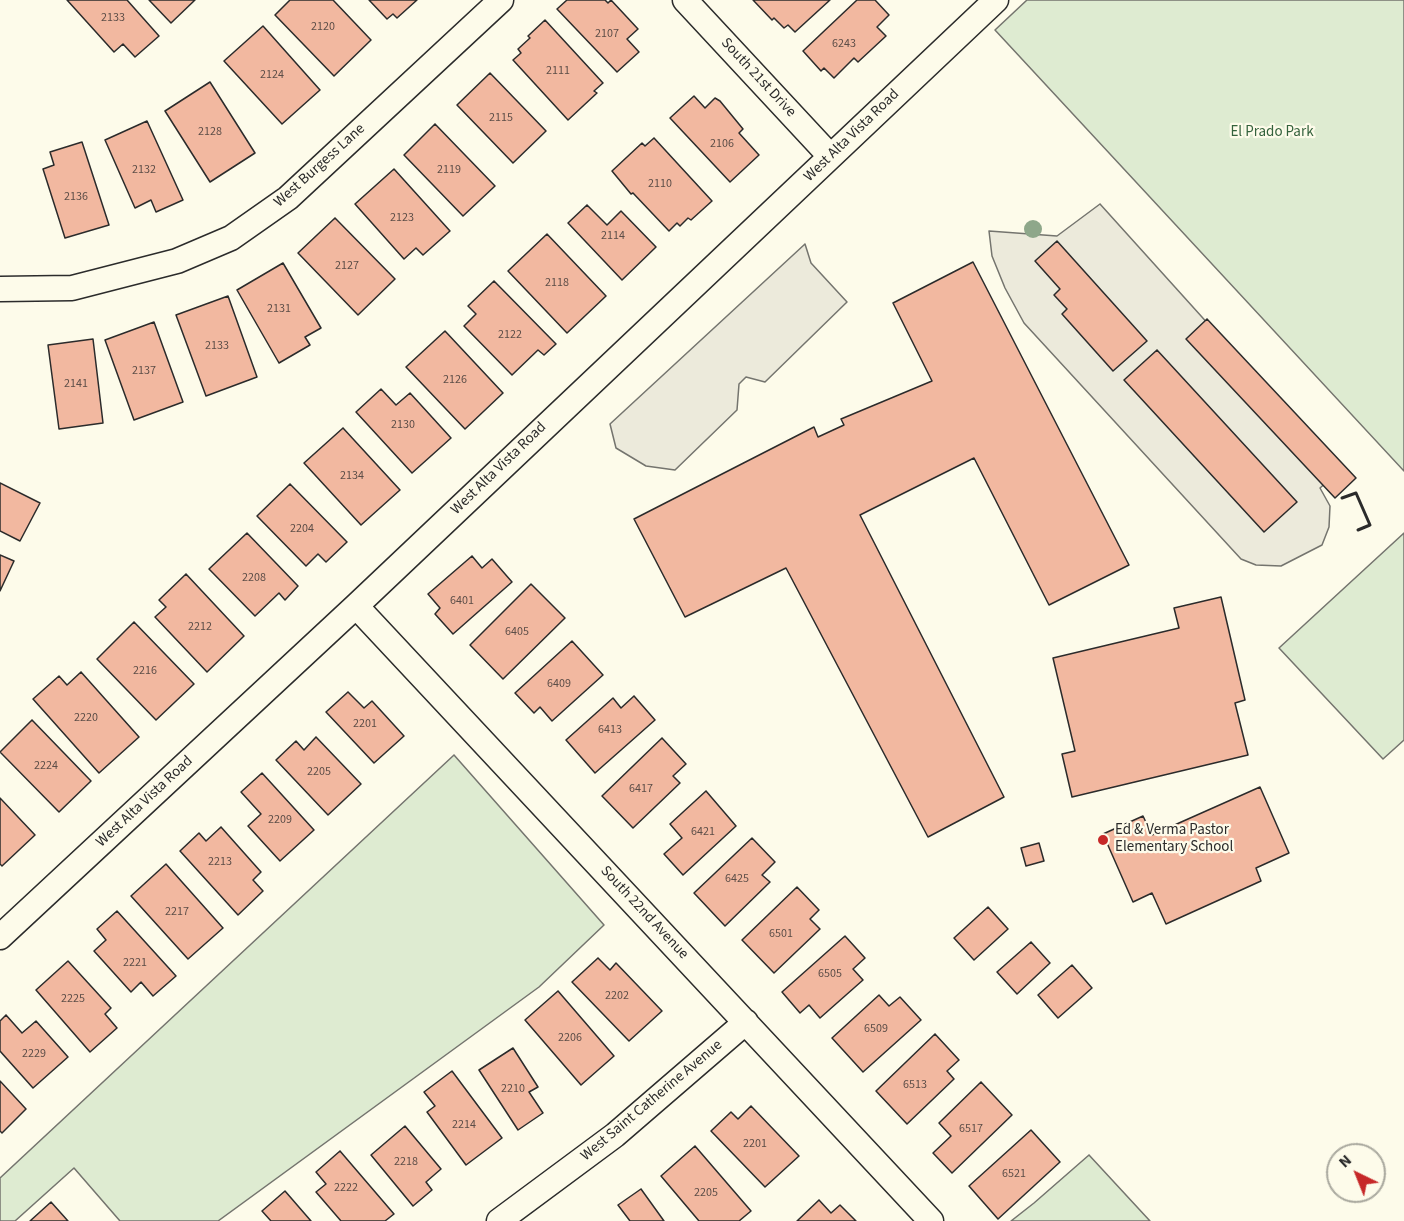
<!DOCTYPE html>
<html>
<head>
<meta charset="utf-8">
<style>
  body { margin:0 }
  #map { position:relative; width:1404px; height:1221px; overflow:hidden; background:#fdfbea; font-family:"Source Sans 3",sans-serif }
  canvas { display:block }
  .north { position:absolute; left:1326px; top:1143px; width:60px; height:60px; box-sizing:border-box; background:#fdfbea; border:2px solid #a9a89e; border-radius:50%; rotate:317deg; font-size:16px; font-weight:700; line-height:24px; text-align:center; color:#2b2b2b }
  .north::after { content:''; display:block; margin:auto; width:21px; height:27px; background:#c62828; clip-path:polygon(50% 0,100% 100%,50% 72%,0 100%) }
</style>
</head>
<body>
<div id="map">
<canvas width="1404" height="1221"></canvas>
<div class="north">N</div>
</div>
<script>
const g = document.querySelector('canvas').getContext('2d');
g.lineJoin = 'round';
function fillPath(path, color) {
  g.fillStyle = color;
  g.fill(path, 'evenodd');
}
function poly(rows) {
  const path = new Path2D();
  for (const r of rows) {
    path.moveTo(r[0], r[1]);
    for (let i = 2; i < r.length; i += 2) path.lineTo(r[i], r[i + 1]);
  }
  return path;
}
function stroke(path, color, width, dash) {
  g.strokeStyle = color;
  g.lineWidth = width;
  g.lineCap = dash ? 'butt' : 'round';
  g.setLineDash(dash || []);
  g.stroke(path);
}
function write(font, color, halo, rows, align = 'center') {
  g.font = font + ' "Source Sans 3",sans-serif';
  g.lineWidth = 4.5;
  g.setLineDash([]);
  g.textBaseline = 'middle';
  g.strokeStyle = halo;
  g.fillStyle = color;
  for (const [text, x, y, turn = 0] of rows) {
    g.save();
    g.translate(x, y);
    g.rotate((+turn || 0) * Math.PI / 180);
    g.textAlign = isNaN(turn) ? turn : align;
    if (halo) g.strokeText(text, 0, 0);
    g.fillText(text, 0, 0);
    g.restore();
  }
}
const green = poly([
  [1027,0,1404,0,1404,471,995,30,1027,0],
  [1404,533,1404,740,1383,759,1279,648,1404,533],
  [454,755,604,925,539,987,218,1221,120,1221,74,1168,15,1221,0,1221,0,1178,454,755],
  [1089,1155,1150,1221,1011,1221,1034,1203,1089,1155]
]);
fillPath(green, '#deebd1');
stroke(green, '#74746e', 1.5);
const parking = poly([
  [1100,204,1340,470,1320,488,1330,506,1329,527,1322,545,1281,566,1256,565,1241,559,1024,323,1005,288,992,256,989,231,1057,236,1100,204],
  [805,244,811,263,847,302,765,382,746,377,739,384,737,410,675,470,646,466,616,448,610,424,805,244]
]);
fillPath(parking, '#eceadb');
stroke(parking, '#74746e', 1.5);
const building = poly([
  [67,0,127,0,159,36,135,57,123,44,114,52,67,0],
  [149,0,195,0,171,23,149,0],
  [290,0,333,0,371,40,334,76,275,15,290,0],
  [369,0,417,0,397,18,393,14,387,19,369,0],
  [567,0,605,0,608,3,611,0,638,29,627,39,639,52,617,72,557,9,567,0],
  [753,0,830,0,795,32,788,25,784,28,774,18,772,20,753,0],
  [857,0,875,0,889,15,877,27,886,36,858,62,854,58,834,78,824,68,821,71,803,51,857,0],
  [545,20,603,83,594,91,597,93,568,120,513,60,521,53,518,49,530,38,528,36,545,20],
  [263,26,320,90,282,124,224,61,263,26],
  [490,73,546,131,513,163,457,105,490,73],
  [210,82,255,153,210,182,165,111,210,82],
  [694,96,705,108,715,98,720,101,743,129,739,133,759,155,730,182,670,118,694,96],
  [147,121,183,200,156,212,151,200,135,208,105,140,147,121],
  [435,124,495,186,463,216,404,155,435,124],
  [654,138,712,201,691,220,688,218,680,226,677,223,669,231,633,193,631,194,612,171,642,143,645,146,654,138],
  [82,142,109,225,65,238,43,169,54,165,50,152,82,142],
  [394,169,450,231,423,255,416,248,404,259,355,204,394,169],
  [587,205,607,225,621,211,656,247,622,280,568,223,587,205],
  [335,218,395,279,358,315,298,253,335,218],
  [547,234,606,296,567,333,508,271,547,234],
  [1057,241,1147,341,1113,371,1062,314,1067,309,1054,295,1060,289,1035,261,1057,241],
  [973,262,1129,565,1049,605,974,458,860,515,1004,797,928,837,786,568,685,617,634,519,814,427,818,437,844,425,841,419,932,381,893,303,973,262],
  [283,263,321,328,305,337,310,345,279,363,237,290,283,263],
  [494,281,556,344,544,355,538,350,512,375,464,326,476,314,468,306,494,281],
  [228,296,257,377,206,396,176,315,228,296],
  [1207,319,1356,478,1335,498,1186,339,1207,319],
  [154,322,183,402,134,420,105,340,154,322],
  [445,331,503,393,465,429,406,367,445,331],
  [93,339,103,423,59,429,48,345,93,339],
  [1157,350,1297,502,1264,532,1124,380,1157,350],
  [381,389,396,405,410,393,451,438,412,473,356,412,381,389],
  [343,428,400,490,361,525,304,463,343,428],
  [0,483,40,503,20,541,0,531,0,483],
  [290,484,347,542,326,562,318,554,306,566,257,516,290,484],
  [247,533,298,586,285,600,279,593,255,616,209,569,247,533],
  [0,555,14,561,0,591,0,555],
  [472,556,482,568,492,559,512,582,453,634,435,614,440,608,428,594,472,556],
  [186,574,244,636,207,672,155,617,166,607,159,600,186,574],
  [531,584,565,618,503,679,470,645,531,584],
  [1221,597,1245,700,1235,703,1248,755,1072,797,1062,754,1075,751,1053,658,1179,628,1174,608,1221,597],
  [134,622,194,684,156,720,97,659,134,622],
  [572,641,603,675,552,721,540,707,534,713,515,693,572,641],
  [81,672,139,737,99,773,33,699,59,676,67,685,81,672],
  [348,692,364,708,372,701,404,736,374,763,326,712,348,692],
  [634,696,655,720,595,773,566,740,613,698,621,708,634,696],
  [32,720,91,781,59,812,0,752,32,720],
  [316,737,361,784,328,815,276,760,296,741,304,750,316,737],
  [662,738,686,764,673,776,680,783,633,828,602,796,662,738],
  [262,773,314,830,280,861,248,826,261,814,241,792,262,773],
  [1260,787,1289,853,1256,868,1261,881,1166,924,1152,893,1133,902,1103,834,1143,816,1152,835,1260,787],
  [706,791,736,826,683,875,664,854,682,838,670,824,706,791],
  [0,798,35,835,2,866,0,864,0,798],
  [221,827,261,872,253,880,263,891,238,915,180,851,199,833,206,841,221,827],
  [752,838,775,862,762,875,770,882,725,926,694,893,752,838],
  [1039,843,1044,861,1026,866,1021,848,1039,843],
  [166,864,223,928,188,959,131,896,166,864],
  [797,887,819,910,810,919,820,929,774,973,742,940,797,887],
  [988,907,1008,929,974,960,954,938,988,907],
  [117,911,176,976,153,996,141,982,131,992,94,951,106,940,97,929,117,911],
  [845,936,865,958,853,969,863,980,820,1018,809,1005,800,1013,782,992,845,936],
  [1031,942,1050,963,1017,994,997,972,1031,942],
  [598,958,610,970,616,963,662,1011,629,1041,572,982,598,958],
  [68,961,111,1008,105,1014,117,1028,90,1052,36,990,68,961],
  [1072,965,1092,988,1058,1018,1038,995,1072,965],
  [558,991,614,1056,581,1085,525,1020,558,991],
  [879,995,889,1006,900,997,921,1020,863,1072,832,1038,879,995],
  [6,1015,22,1033,36,1021,68,1057,33,1088,0,1051,0,1021,6,1015],
  [935,1034,959,1060,947,1071,954,1079,907,1124,876,1091,935,1034],
  [513,1048,538,1087,529,1092,543,1113,518,1130,479,1070,513,1048],
  [452,1071,502,1138,466,1165,427,1112,435,1106,424,1092,452,1071],
  [0,1081,26,1109,2,1133,0,1131,0,1081],
  [981,1082,1012,1115,952,1173,933,1153,951,1136,939,1123,981,1082],
  [751,1106,799,1156,765,1187,711,1131,731,1112,738,1119,751,1106],
  [405,1126,441,1169,426,1182,432,1190,413,1206,371,1155,405,1126],
  [1031,1130,1060,1162,998,1219,969,1186,1031,1130],
  [695,1146,751,1211,739,1221,699,1221,661,1176,695,1146],
  [340,1151,394,1214,385,1221,341,1221,316,1192,326,1184,316,1172,340,1151],
  [641,1189,664,1221,630,1221,618,1205,641,1189],
  [285,1191,311,1221,271,1221,262,1211,285,1191],
  [819,1200,831,1213,840,1205,856,1221,797,1221,819,1200],
  [51,1202,68,1221,30,1221,51,1202]
]);
fillPath(building, '#f2b8a0');
stroke(building, '#2b2b2b', 1.5);
const minor = poly([
  [685,0,830,156],
  [0,289,72,288,177,261,231,238,288,198,501,0],
  [356,606,931,1221],
  [0,937,356,606,996,0],
  [499,1221,615,1135,746,1022]
]);
stroke(minor, '#2b2b2b', 27);
stroke(minor, '#fdfbea', 24);
stroke(poly([
  [1342,498,1356,493,1370,525,1358,530]
]), '#2b2b2b', 3);
g.fillStyle = '#8ea78a';
for (const [x, y] of [
  [1033,229]
]) {
  g.beginPath();
  g.arc(x, y, 9, 0, 2 * Math.PI);
  g.fill();
}
for (const [x, y, r, color] of [
  [1103,840,6,"#c62828"]
]) {
  const dot = new Path2D();
  dot.arc(x, y, r, 0, 2 * Math.PI);
  g.fillStyle = color;
  g.fill(dot);
  stroke(dot, '#fdfbea', 2);
}
write('12px', '#5d4e48', null, [
  ["2133",113,18],
  ["2120",323,27],
  ["2107",607,34],
  ["6243",844,44],
  ["2111",558,71],
  ["2124",272,75],
  ["2115",501,118],
  ["2128",210,132],
  ["2106",722,144],
  ["2132",144,170],
  ["2119",449,170],
  ["2110",660,184],
  ["2136",76,197],
  ["2123",402,218],
  ["2114",613,236],
  ["2127",347,266],
  ["2118",557,283],
  ["2131",279,309],
  ["2122",510,335],
  ["2133",217,346],
  ["2137",144,371],
  ["2126",455,380],
  ["2141",76,384],
  ["2130",403,425],
  ["2134",352,476],
  ["2204",302,529],
  ["2208",254,578],
  ["6401",462,601],
  ["2212",200,627],
  ["6405",517,632],
  ["2216",145,671],
  ["6409",559,684],
  ["2220",86,718],
  ["2201",365,724],
  ["6413",610,730],
  ["2224",46,766],
  ["2205",319,772],
  ["6417",641,789],
  ["2209",280,820],
  ["6421",703,832],
  ["2213",220,862],
  ["6425",737,879],
  ["2217",177,912],
  ["6501",781,934],
  ["2221",135,963],
  ["6505",830,974],
  ["2202",617,996],
  ["2225",73,999],
  ["6509",876,1029],
  ["2206",570,1038],
  ["2229",34,1054],
  ["6513",915,1085],
  ["2210",513,1089],
  ["2214",464,1125],
  ["6517",971,1129],
  ["2201",755,1144],
  ["2218",406,1162],
  ["6521",1014,1174],
  ["2222",346,1188],
  ["2205",706,1193]
]);
write('15px', '#2b2b2b', '#fdfbea', [
  ["South 21st Drive",758,78,47],
  ["West Alta Vista Road",852,136,-44],
  ["West Burgess Lane",320,166,-42],
  ["West Alta Vista Road",499,469,-44],
  ["West Alta Vista Road",145,802,-43],
  ["South 22nd Avenue",644,913,47],
  ["West Saint Catherine Avenue",652,1101,-40]
]);
write('15px', '#34623c', '#fdfbea', [
  ["El Prado Park",1272,133]
]);
write('15px', '#2b2b2b', '#fdfbea', [
  ["Ed & Verma Pastor",1115,831],
  ["Elementary School",1115,848]
], 'left');
</script>
</body>
</html>
